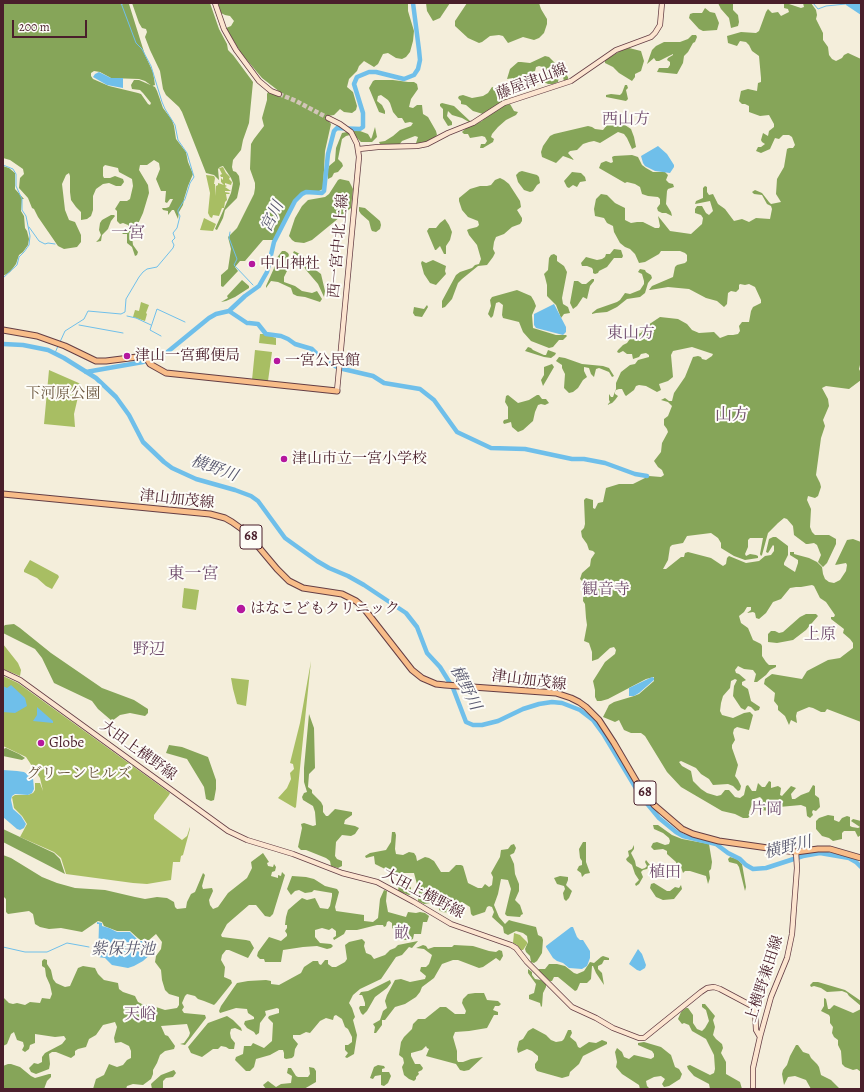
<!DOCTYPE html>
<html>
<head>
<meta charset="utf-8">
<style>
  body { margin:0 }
  #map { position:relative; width:864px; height:1092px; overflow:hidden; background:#f4eedb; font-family:Alegreya,serif }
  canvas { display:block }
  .frame { position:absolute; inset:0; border:4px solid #4a1f2b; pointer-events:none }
  .scale { position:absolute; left:12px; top:20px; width:75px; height:18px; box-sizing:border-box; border:2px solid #4a1f2b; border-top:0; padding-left:5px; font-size:12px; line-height:14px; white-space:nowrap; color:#4a1f2b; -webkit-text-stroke:3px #fdfcf7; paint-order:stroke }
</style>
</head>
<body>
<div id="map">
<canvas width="864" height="1092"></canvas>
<div class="frame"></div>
<div class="scale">200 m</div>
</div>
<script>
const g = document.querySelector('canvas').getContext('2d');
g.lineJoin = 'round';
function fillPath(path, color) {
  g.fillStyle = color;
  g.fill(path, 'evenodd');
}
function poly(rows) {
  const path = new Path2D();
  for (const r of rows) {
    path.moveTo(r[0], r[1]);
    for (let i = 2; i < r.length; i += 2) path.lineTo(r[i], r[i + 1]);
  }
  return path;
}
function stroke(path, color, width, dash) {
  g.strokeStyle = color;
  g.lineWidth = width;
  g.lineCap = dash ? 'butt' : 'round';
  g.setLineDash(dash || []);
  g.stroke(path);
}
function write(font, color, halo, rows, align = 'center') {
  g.font = font + ' Alegreya,"Noto Serif JP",serif';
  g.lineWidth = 4;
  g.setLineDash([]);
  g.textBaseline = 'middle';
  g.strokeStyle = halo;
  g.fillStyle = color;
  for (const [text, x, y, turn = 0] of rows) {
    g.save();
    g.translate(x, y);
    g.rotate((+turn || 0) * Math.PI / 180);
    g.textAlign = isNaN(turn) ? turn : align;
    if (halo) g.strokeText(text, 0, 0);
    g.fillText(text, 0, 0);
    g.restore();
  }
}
fillPath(poly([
  [223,167,226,173,230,177,229,179,232,182,231,185,225,183,225,185,227,186,225,187,231,191,225,191,225,192,230,193,229,194,226,194,227,200,225,202,224,208,222,208,219,216,213,215,212,218,210,217,208,213,210,193,206,175,214,176,215,178,214,184,215,184,216,196,216,186,218,185,218,183,224,185,221,182,221,178,223,180,223,177,221,177,220,175,222,174,219,168],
  [204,218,216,224,213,231,200,230],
  [141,302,149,305,146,313,147,314,145,321,133,317,135,310,139,311],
  [260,334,264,334,276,338,276,345,259,343],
  [255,350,272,352,268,381,252,380],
  [49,370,81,384,74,414,75,427,44,424],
  [30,560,58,575,59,577,52,589,46,586,37,578,24,572,24,570],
  [184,588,199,590,196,610,183,608,182,607],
  [3,644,18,663,21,670,20,676,3,669],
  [311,661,296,807,295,808,278,798,287,788,291,779,290,773,294,769,293,764,290,763,300,723],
  [3,676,18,683,170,793,169,795,154,815,154,819,182,840,187,836,190,827,190,829,183,855,181,856,180,862,173,862,171,880,147,884,133,883,66,874,61,858,54,852,20,837,27,824,22,816,14,808,12,797,15,795,28,795,33,793,35,790,35,783,40,783,43,791,40,778,26,757,3,746],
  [231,678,249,680,246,706,237,704,233,689],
  [514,933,520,935,527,942,527,944,523,950,521,950,517,945,513,943]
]), '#a8be63');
fillPath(poly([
  [3,3,119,3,122,5,123,3,128,3,129,4,145,55,153,72,155,85,152,86,145,81,139,79,111,78,100,72,94,71,91,73,91,76,93,79,109,86,138,93,141,94,148,104,150,105,151,103,143,93,140,90,132,89,131,85,134,80,139,80,155,87,157,91,163,108,172,120,174,126,176,139,186,152,188,162,193,174,188,186,184,199,183,205,179,212,178,219,174,210,172,210,168,215,168,211,163,210,162,208,166,208,169,207,173,199,170,199,167,203,165,202,166,191,161,191,156,179,160,169,159,163,154,160,147,165,140,165,139,170,148,185,149,193,143,213,132,237,133,245,138,252,137,255,135,256,132,247,127,243,127,234,122,234,129,227,128,225,123,223,120,224,117,221,117,211,115,209,120,201,127,201,130,199,133,186,132,179,119,172,118,168,105,165,103,167,103,176,104,178,110,178,115,176,123,179,124,182,121,186,116,186,109,183,103,184,96,189,93,196,93,210,91,216,87,219,81,220,81,212,76,207,71,200,70,192,70,176,69,173,66,175,62,184,65,210,69,220,75,222,81,235,81,242,77,247,64,249,58,246,38,217,34,209,32,208,28,198,19,188,20,178,24,174,23,169,10,160,3,158],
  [132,3,210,3,219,29,227,44,228,50,233,55,253,82,249,123,243,140,241,150,233,160,232,167,233,171,236,172,239,176,240,184,237,198,225,210,223,218,217,230,215,229,231,193,233,183,231,178,223,166,220,167,218,169,219,180,214,175,206,173,182,112,179,107,166,95,163,89,160,71,150,50,145,37,147,32,146,29,142,28,139,23],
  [218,3,408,3,408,11,414,31,413,41,410,52,406,57,402,59,396,58,388,53,383,54,378,64,374,67,364,61,359,66,357,71,349,79,347,87,353,92,357,106,356,110,352,113,344,112,340,109,334,115,328,116,327,119,331,124,325,151,323,189,319,191,305,191,294,200,275,239,273,240,263,240,245,261,240,261,235,267,238,271,223,287,221,286,221,275,228,269,231,249,228,237,237,228,254,194,255,188,255,183,250,169,251,144,254,139,264,126,262,118,267,100,267,94,268,92,279,96,280,92,262,78,241,53,226,28,231,26,234,21,230,16,225,15,221,13],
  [426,3,450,3,440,18,433,21,427,11],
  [467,3,539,3,541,9,547,19,547,24,544,33,539,38,534,40,523,37,508,43,503,36,499,35,490,36,482,42,479,43,468,38,455,26,455,21],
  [718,3,734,3,733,4,733,10,738,15,739,22,738,26,731,28,729,18,721,9],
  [786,3,801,8,804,7,803,3,811,3,816,10,817,15,816,19,823,33,823,40,828,47,829,55,832,59,836,61,842,58,844,55,848,53,861,59,861,361,859,369,861,373,861,380,849,389,826,386,822,388,828,399,829,406,823,420,825,426,821,438,816,475,820,483,821,487,818,496,815,498,808,496,807,500,811,509,810,527,812,532,815,535,829,535,836,539,836,544,827,563,823,567,818,562,821,555,817,545,814,543,808,544,806,544,794,535,793,526,787,519,784,518,778,523,768,533,762,555,761,556,760,554,763,538,750,538,748,540,748,547,745,554,746,556,750,554,756,555,758,556,758,558,745,560,734,556,721,548,721,543,718,538,711,533,687,536,683,543,672,545,670,547,668,560,663,569,666,569,681,557,684,557,685,553,688,552,711,558,723,566,726,564,727,558,729,556,746,563,759,561,765,556,771,555,774,551,774,546,773,545,768,553,766,552,769,539,773,537,776,537,788,546,788,555,784,563,784,565,795,572,798,563,798,560,790,555,790,552,794,552,794,554,809,558,817,562,822,567,823,574,825,579,829,582,834,583,840,580,846,571,847,565,846,563,835,565,847,540,853,539,861,542,861,722,827,709,825,712,821,712,813,708,809,707,797,712,796,716,797,723,791,720,789,725,785,716,778,710,778,706,774,701,775,693,764,684,765,679,772,674,802,679,807,671,828,660,840,658,853,648,853,643,850,639,843,633,844,629,831,619,831,617,834,617,835,615,826,602,820,598,814,586,812,585,801,587,796,587,790,588,781,599,773,602,766,613,759,619,756,618,755,613,753,612,747,613,751,610,751,607,747,607,744,612,739,616,741,623,748,628,753,640,761,644,762,646,762,656,766,662,769,665,776,665,776,667,770,670,766,675,757,682,754,682,756,674,753,670,744,669,738,666,735,670,736,673,739,674,746,680,742,682,742,685,748,689,751,701,760,707,759,710,755,711,751,707,748,706,745,710,741,708,733,696,734,686,737,680,735,679,731,681,730,688,723,696,721,703,720,711,722,715,733,718,744,713,750,712,753,715,749,730,737,727,734,729,733,733,735,740,732,745,732,748,738,765,735,776,738,780,741,786,740,790,738,791,733,786,728,784,713,785,709,779,701,774,696,768,681,761,679,762,682,766,691,771,693,781,701,789,707,793,717,796,721,795,725,790,729,790,735,797,740,798,744,795,746,786,748,785,752,791,756,791,758,783,762,787,765,787,769,781,771,782,771,788,778,786,781,788,780,795,782,796,791,786,796,788,791,794,792,799,795,799,801,795,809,792,813,785,815,786,815,795,819,798,820,807,816,811,813,810,812,812,813,815,810,818,807,816,806,807,801,805,779,807,768,811,762,810,760,807,763,802,762,799,760,797,754,799,749,812,750,816,748,818,743,818,735,814,722,811,681,787,667,772,645,736,641,733,631,733,624,730,619,720,615,722,603,717,609,705,614,702,634,696,639,694,654,681,654,677,646,679,608,699,601,701,597,701,595,697,595,690,593,681,605,662,615,654,616,650,614,647,610,648,598,659,592,661,592,652,589,643,584,641,587,625,586,618,585,604,583,601,584,583,580,579,582,573,590,566,591,559,595,553,593,551,589,550,587,544,582,537,581,531,584,528,585,524,584,500,586,498,593,500,593,508,595,509,598,503,603,502,606,488,619,484,633,484,649,476,661,477,664,475,662,470,658,467,654,461,661,452,662,443,668,432,667,429,664,425,664,419,668,416,672,406,668,402,661,400,665,398,669,401,672,401,674,393,685,377,693,357,698,356,701,357,702,359,706,360,712,356,713,354,692,347,673,351,671,355,673,377,668,381,659,384,661,390,657,392,646,386,639,385,636,386,634,390,626,396,625,395,622,389,619,389,616,390,615,392,615,394,618,396,615,400,612,403,607,405,610,402,609,400,609,394,611,397,613,397,616,389,616,383,621,372,630,365,635,364,638,360,649,357,649,355,646,353,641,354,639,357,633,359,632,354,627,354,623,351,619,353,617,352,618,350,623,345,627,343,632,336,641,333,645,327,660,317,678,319,687,324,692,330,699,333,714,332,720,338,728,335,733,335,738,334,740,331,739,326,742,322,749,322,751,311,753,307,761,303,761,300,755,287,749,284,745,285,740,284,739,285,739,289,736,292,731,291,728,293,727,304,724,307,717,301,706,298,689,289,668,287,650,290,649,290,652,286,673,277,675,267,677,265,685,263,687,261,687,255,685,253,680,251,661,251,659,254,645,262,639,263,635,254,630,249,625,247,620,243,614,232,613,226,607,223,604,218,595,216,594,209,596,199,601,194,607,195,615,203,625,208,625,220,631,223,637,222,643,222,655,228,659,228,660,226,658,216,670,231,691,234,702,224,703,218,701,215,695,213,695,209,697,206,702,206,706,213,709,215,713,211,710,201,695,204,696,201,703,198,703,188,705,186,707,187,707,192,709,195,713,194,718,204,725,209,734,221,742,219,749,222,756,218,770,219,772,209,771,206,767,204,762,195,754,194,752,192,755,190,762,193,769,202,771,204,781,202,776,194,777,179,784,167,787,149,789,148,793,148,795,145,792,137,789,135,783,135,779,139,775,138,770,149,761,153,756,151,758,147,761,147,765,144,762,142,761,140,763,133,768,136,769,131,774,127,774,124,769,115,760,116,749,112,749,106,745,104,742,104,739,101,741,91,748,89,757,91,758,83,761,82,761,78,759,56,752,51,749,45,746,42,740,41,737,46,728,43,727,36,741,32,756,33,759,31,766,12,768,9,772,13,778,12,781,16,789,12,788,9,784,8,784,4],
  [705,8,710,12,715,13,719,23,717,30,703,31,699,29,689,18,690,14,693,13,702,13],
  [692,35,696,35,697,37,695,42,693,43,688,52,684,56,683,63,677,74,657,72,659,68,668,68,670,65,670,62,667,60,668,58,673,55,673,54,659,61,656,61,654,58,647,64,652,50,656,46,664,42,680,42,688,39],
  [629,48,641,51,644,61,641,71,635,74,635,77,632,81,619,73,613,67,605,63,605,60,622,50],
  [545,56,549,57,553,61,568,77,568,80,564,81,563,77,561,75,559,75,558,82,553,84,548,84,544,82,547,76,547,71,543,67,539,66,536,67,535,71,529,74,528,78,531,79,528,84,519,81,515,84,513,83,513,78,507,79,510,69,518,62,521,62,530,63],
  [375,80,393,80,408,82,414,82,417,84,418,89,411,99,409,107,413,108,417,105,422,105,423,114,428,117,436,131,437,135,435,137,426,142,420,143,416,143,418,137,415,136,402,141,399,145,380,144,379,142,385,141,393,136,400,130,411,126,413,123,410,122,405,123,402,118,398,118,393,112,390,103,388,100,381,95,378,96,377,101,382,105,385,111,385,114,379,112,369,88,373,81],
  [625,85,627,85,628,88,626,90,628,99,626,101,606,97,606,95,611,94,620,95,622,93],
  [492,87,499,89,506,93,509,97,505,105,510,104,514,111,518,112,516,115,506,120,498,127,492,134,491,137,494,139,493,142,483,148,480,148,481,144,485,144,487,141,485,137,482,136,470,138,468,134,464,134,462,132,466,128,482,121,485,117,483,114,473,111,466,105,461,104,461,101,458,98,459,96,463,95,472,98,483,96,488,93],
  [442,103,454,106,471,122,469,122,462,118,452,115,448,111,447,116,452,122,452,125,448,126,443,118,443,109,440,106,440,104],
  [612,122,622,123,631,129,634,137,636,147,632,149,627,138,624,134,618,132,600,143,594,141,589,142,583,144,577,150,570,151,568,153,574,160,563,156,556,163,542,157,541,152,543,146,550,136,554,134,588,126,592,127,595,129,603,130,607,125],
  [375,127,377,137,372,142,361,142,356,137,350,135,346,136,342,139,338,159,342,163,343,166,338,172,334,173,332,177,328,179,328,169,329,166,335,161,336,148,342,133,352,131,360,131,368,134,371,139,372,137],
  [632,155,638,157,642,165,646,168,653,172,665,172,668,175,666,180,669,183,673,184,674,187,668,189,667,191,666,204,671,212,672,216,666,213,662,213,658,211,657,208,660,204,660,199,658,197,648,196,642,194,640,187,635,184,627,182,625,183,599,168,601,163,606,161,611,163,613,162,612,157,614,156],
  [3,166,9,168,15,173,15,189,24,199,22,199,21,211,24,216,25,228,27,231,29,239,28,245,23,252,19,255,16,264,10,272,3,276],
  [522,171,537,175,539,177,540,183,537,185,533,191,530,192,524,190,518,182,516,175,519,172],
  [572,172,581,173,585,177,586,181,580,182,577,187,573,185,569,188,567,187,564,181],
  [500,178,504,180,509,184,520,201,521,207,517,210,522,218,522,221,520,224,512,227,504,234,496,237,494,242,493,249,495,253,493,257,487,265,478,266,462,279,458,283,452,299,445,307,442,308,442,301,456,275,460,272,472,268,475,265,479,264,481,259,477,245,469,235,467,230,469,229,477,227,479,225,478,221,468,217,462,210,459,201,459,198,470,189,480,186,487,186,491,185,495,180],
  [340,179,349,181,353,189,351,208,312,240,304,243,295,242,292,240,289,236,295,218,302,206,308,200,325,197,329,194,338,180],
  [359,207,365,208,380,221,381,225,380,229,376,232,372,231,371,229,369,221,361,214,359,211],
  [111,215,114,215,115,216,111,221,108,229,102,235,101,241,96,242,99,239,101,235,99,230,100,223,102,220],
  [445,219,449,225,452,232,450,240,446,246,446,254,444,254,440,246,436,250,435,250,427,231,429,228,436,228,440,223],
  [614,249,621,250,623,256,622,258,614,258,607,267,599,271,598,273,595,274,593,273,593,270,592,268,587,266,582,266,581,263,586,257,597,260,602,259,605,257,606,254,610,254],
  [282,251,285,251,288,253,289,255,287,260,288,262,291,263,284,277,284,282,295,286,302,291,312,293,317,291,322,299,320,302,305,297,297,296,293,294,291,288,278,282,271,281,266,288,266,286,275,266,276,259],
  [294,251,304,256,313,268,321,274,325,291,324,297,318,284,306,270,302,263,297,260,299,259,304,261,304,260,293,253],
  [554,254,557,256,557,261,564,266,567,272,562,298,563,304,568,307,570,313,564,314,561,318,556,305,547,296,547,285,545,277,544,274,548,270,549,258,551,255],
  [433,260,446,266,445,271,446,274,436,285,430,283,424,274,421,263,422,261,426,263],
  [640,269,645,270,646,272,651,275,652,278,648,283,645,293,640,297,627,299,617,307,607,312,596,313,592,314,592,313,597,309,617,302,620,300,625,293,630,294,640,290,644,284,644,281,642,274,638,272],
  [592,279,594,279,594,281,590,286,587,299,583,297,577,306,573,309,570,303,574,281,578,281,582,284,586,284],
  [242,280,249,286,249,288,235,297,226,301,221,302,228,298,227,296],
  [517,290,531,296,534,301,536,306,532,315,533,328,556,335,566,335,567,336,563,340,559,340,553,347,549,348,531,341,523,332,519,322,503,318,502,315,503,305,499,302,496,303,493,316,491,318,488,314,491,306,490,300,492,297],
  [427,305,428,307,422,317,415,316,413,313,414,307,424,309],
  [528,347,531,348,533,350,544,355,546,355,548,350,556,353,555,355,551,358,544,357,525,351],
  [559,357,565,358,582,364,603,366,609,368,614,376,612,377,609,372,599,368,596,369,594,377,591,374,589,368,584,367,584,371,587,377,583,380,578,388,573,392,569,393,564,388,565,374,562,368,562,365,556,361],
  [552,364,554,367,543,386,541,380,544,375,544,367],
  [508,395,518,403,529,400,537,395,539,395,542,399,546,399,549,403,545,405,541,404,538,405,535,412,533,421,523,430,518,432,512,427,511,422,504,424,503,422,504,420,508,419,508,407,505,402,506,396],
  [806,614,816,614,818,616,806,630,793,640,777,643,768,642,768,634,771,631,775,631,779,633,783,632,800,617],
  [14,624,20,628,51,653,102,688,134,700,148,709,148,713,145,716,130,713,120,715,112,721,98,709,92,701,54,683,42,658,35,649,3,633,3,627,5,625],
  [309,714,314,728,315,768,309,774,308,787,312,790,312,793,321,802,323,806,323,812,326,816,328,816,335,809,352,812,352,815,345,820,344,824,355,826,359,828,355,834,351,836,342,835,336,842,335,856,337,859,342,861,342,866,338,868,331,866,330,861,326,858,306,850,301,850,298,847,302,828,301,824,304,823,313,826,316,825,315,812,313,806,303,800,302,797,304,793,307,792,304,782,304,768],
  [169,745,182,747,208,757,216,780,216,789,214,800,211,801,206,799,204,787,187,759,166,753],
  [6,748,19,754,25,758,22,760,3,756,3,749],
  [828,815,834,816,834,820,839,822,842,818,847,816,850,817,850,826,852,827,858,828,860,827,851,821,853,819,861,821,861,835,858,837,855,831,844,831,842,833,842,839,833,841,829,838,822,836,816,829,816,821,819,818],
  [653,825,658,825,672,835,682,839,709,844,712,862,711,869,709,871,710,878,708,884,706,876,690,871,685,871,683,873,681,867,677,866,676,862,667,854,667,851,663,849,654,850,651,847,653,843,657,842,665,845,669,844,670,841,669,838,663,833,654,829],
  [3,829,54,853,60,859,65,874,3,842],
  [392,832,395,832,396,835,395,849,396,854,403,855,409,852,414,853,416,856,417,861,425,857,429,858,434,861,441,872,449,872,456,865,461,865,463,866,468,883,478,888,482,888,485,884,489,887,492,885,493,877,491,873,500,857,501,850,508,849,511,845,514,844,516,848,514,853,510,855,514,864,515,874,519,884,519,891,515,900,520,905,523,914,521,915,520,917,507,916,505,914,511,889,508,880,501,879,498,894,494,905,499,917,505,924,509,920,512,921,536,927,538,935,542,937,543,940,542,953,537,961,534,963,531,962,530,956,526,952,525,949,528,942,527,936,523,933,516,931,508,935,504,933,503,927,492,917,494,912,492,907,489,906,487,907,485,912,473,916,471,914,470,907,462,902,459,903,454,913,442,912,439,910,439,908,443,906,444,903,442,900,436,900,430,903,424,904,418,901,419,892,414,873,397,873,387,870,375,864,374,856,366,858,365,856,370,853,386,850,391,842],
  [583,842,586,842,586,862,590,873,585,874,582,877,581,873,577,870,579,866,582,865,582,861,580,858,579,849],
  [634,845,634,849,631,853,635,861,636,866,642,869,645,868,647,866,645,862,646,860,650,865,647,869,643,870,641,872,643,877,639,884,636,886,635,884,639,880,635,874,632,865,627,861,626,859,629,856,628,851,632,849],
  [263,853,269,862,267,863,268,866,273,867,274,864,276,867,275,871,272,872,271,876,278,878,278,875,281,876,282,872,285,875,273,914,270,917,265,916,256,905,249,905,227,924,221,935,222,937,246,940,250,941,254,948,248,958,229,950,226,950,222,955,221,960,225,967,224,977,231,980,232,983,216,1003,214,1005,204,1001,198,999,195,996,187,994,185,996,182,1003,184,1007,182,1010,184,1013,205,1015,206,1018,185,1045,180,1044,184,1043,189,1036,190,1033,187,1024,161,1026,165,1035,168,1036,175,1046,174,1049,165,1051,160,1055,157,1063,153,1070,153,1074,151,1079,143,1085,133,1084,127,1086,126,1089,93,1089,96,1079,104,1075,109,1064,117,1067,123,1065,127,1060,131,1058,131,1051,129,1046,121,1042,115,1043,114,1038,117,1027,115,1022,103,1025,96,1035,89,1039,86,1047,78,1049,75,1051,75,1055,71,1058,56,1052,52,1052,49,1054,50,1064,49,1069,36,1074,31,1072,29,1068,34,1063,38,1064,42,1062,42,1057,45,1053,62,1044,66,1039,64,1036,55,1037,35,1034,35,1043,30,1045,29,1049,25,1052,22,1050,24,1046,23,1042,17,1040,14,1032,11,1034,7,1044,3,1046,3,997,9,1003,13,1004,17,1003,25,1005,30,1002,40,1003,42,998,50,999,52,994,50,985,46,976,45,968,42,966,42,961,44,959,47,960,47,964,51,970,53,979,56,983,65,987,70,986,78,968,83,966,95,968,98,974,104,980,118,983,119,989,123,992,135,996,138,1002,144,1005,153,1006,165,1010,177,1008,179,1005,179,997,169,994,165,990,162,980,161,970,155,962,156,956,161,949,162,942,156,934,149,940,140,940,130,931,117,931,104,926,102,922,98,921,82,932,61,928,49,929,40,927,35,924,33,914,29,911,8,914,6,912,6,899,3,896,3,855,11,858,42,877,57,883,75,888,105,890,135,897,145,899,157,897,167,898,174,902,175,907,177,909,186,908,187,902,191,894,195,892,203,873,205,875,202,886,203,889,212,888,213,891,209,900,210,905,213,909,218,907,228,893,247,878,252,868,251,862],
  [730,857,737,859,742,864,746,887,745,891,739,867,737,864,729,862,728,859],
  [292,876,306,877,314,879,325,886,337,889,339,892,335,907,336,911,364,915,364,921,373,922,378,918,380,899,384,890,387,891,386,901,388,912,406,917,408,912,416,913,420,912,425,913,429,916,427,922,423,922,421,934,414,934,413,939,410,940,403,940,396,937,396,930,392,928,392,923,389,921,387,922,386,926,384,927,383,925,377,925,357,930,346,930,344,934,334,940,333,938,336,936,336,931,332,928,329,930,322,928,315,930,315,937,320,943,331,944,333,946,331,948,327,949,317,946,303,947,283,950,281,962,265,962,264,959,260,959,257,956,258,952,269,937,281,941,287,936,287,934,285,931,287,928,287,925,285,925,286,917,288,910,296,903,302,898,307,900,315,898,320,908,328,909,330,906,332,896,332,893,314,890,312,892,305,893,299,890,295,891,291,895,287,889],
  [560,876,568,877,568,880,566,885,572,891,569,898,566,901,564,899,563,893,565,889,564,886,557,884,554,878],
  [654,883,667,891,670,891,675,887,679,888,681,885,682,889,674,899,663,900,656,897,650,888,651,884],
  [401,884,409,885,411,888,411,894,409,895,398,891,399,885],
  [362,939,365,942,364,946,366,953,371,955,374,959,385,955,390,950,395,948,398,945,418,941,412,948,409,947,402,955,396,957,381,979,360,989,353,995,349,1003,352,1008,355,1017,353,1020,357,1035,354,1054,347,1058,345,1057,348,1053,345,1050,345,1045,348,1045,352,1042,352,1037,348,1029,345,1027,342,1019,336,1015,334,1016,333,1020,326,1018,320,1021,310,1033,306,1032,300,1035,293,1035,293,1038,298,1044,295,1049,294,1056,292,1058,286,1059,284,1058,284,1053,283,1050,279,1050,270,1055,256,1059,254,1067,250,1071,246,1071,235,1060,236,1057,243,1054,244,1046,251,1046,253,1043,264,1048,272,1041,273,1023,268,1018,269,1016,279,1013,279,1009,277,1008,265,1011,266,1015,260,1023,259,1033,256,1035,254,1032,247,1028,244,1024,245,1021,254,1019,254,1017,248,1013,247,1009,236,1008,220,1013,219,1011,221,1006,237,983,248,981,266,980,271,981,271,984,279,985,301,973,304,967,313,961,318,961,319,964,321,965,325,960,328,960,328,964,332,967,336,967,345,962,347,959,345,945,349,942],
  [423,945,426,946,428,949,434,947,452,947,454,945,473,946,489,951,496,952,499,950,502,951,503,956,500,961,496,958,483,967,479,968,458,960,453,960,442,964,434,978,422,987,420,992,416,997,405,1004,395,1007,385,1020,382,1020,382,1025,376,1033,374,1033,375,1027,373,1024,380,1020,383,1011,387,1008,385,1001,387,995,395,980,401,979,410,982,425,979,426,976,420,971,421,967,426,967,429,964,432,955,424,949,416,948],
  [603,956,609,958,609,960,604,960,602,964,598,966,598,969,602,973,604,985,596,973,593,966,592,966,591,979,587,983,580,983,577,990,575,991,558,977,554,977,552,981,550,981,538,970,539,969,545,969,549,964,557,964,565,966,574,973,577,974,584,971,590,962,594,963,601,957],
  [528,969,532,972,532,975,535,979,541,980,546,984,546,987,543,993,542,1006,541,1007,540,1003,529,999,529,995,534,993,536,984,528,973],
  [390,980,391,983,387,988,375,997,367,1011,363,1015,361,1013,359,1008,360,1006,365,1006,365,1003,363,997,362,995,359,995,361,992,368,991],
  [813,982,818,982,845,990,861,1001,861,1006,849,996,847,993,842,991,827,992,821,988,814,986,811,987,810,985],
  [475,993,484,993,487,1000,498,1001,501,1004,499,1006,495,1006,493,1010,498,1012,498,1015,494,1015,487,1028,469,1031,455,1032,453,1037,457,1051,457,1060,458,1062,463,1062,471,1059,483,1057,469,1070,464,1071,460,1070,456,1064,426,1056,429,1049,427,1048,426,1046,422,1050,411,1053,411,1056,415,1064,420,1064,423,1068,422,1070,418,1072,419,1074,416,1077,416,1079,414,1081,409,1079,404,1075,402,1067,404,1063,403,1058,399,1055,401,1042,404,1037,412,1029,413,1024,418,1019,425,1019,440,1007,446,1007,455,1014,465,1014,466,1011,462,1003,463,999,468,994],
  [824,998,826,999,828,1009,830,1009,834,1005,853,1013,861,1009,861,1072,857,1069,853,1070,845,1067,842,1064,841,1051,838,1045,838,1040,834,1037,832,1033,833,1027,830,1023,830,1017,829,1015,821,1011,824,1006],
  [702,1004,705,1004,715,1016,713,1020,715,1027,713,1035,716,1039,722,1044,723,1048,721,1053,726,1062,726,1074,740,1082,742,1089,710,1089,709,1084,694,1076,688,1069,687,1066,690,1065,710,1075,714,1073,715,1069,714,1055,706,1039,692,1031,689,1025,684,1023,682,1024,678,1019,681,1012,686,1008,688,1008,693,1015,693,1023,697,1029,702,1031,705,1028,709,1021,706,1010,702,1007],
  [227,1016,233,1020,241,1028,242,1031,235,1028,231,1029,230,1033,231,1038,235,1043,234,1049,229,1049,226,1047,221,1046,218,1049,213,1049,202,1057,191,1053,188,1047,208,1023],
  [533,1028,546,1035,551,1040,556,1042,562,1041,564,1039,568,1030,571,1030,572,1033,570,1037,576,1042,578,1047,580,1048,589,1042,596,1043,602,1040,607,1042,607,1044,583,1056,579,1064,570,1072,569,1076,562,1078,537,1071,535,1068,535,1064,538,1060,538,1056,532,1051,527,1049,518,1053,517,1049,519,1041,523,1039,528,1031],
  [644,1042,661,1047,671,1055,675,1067,679,1069,682,1074,680,1079,669,1086,664,1087,662,1084,665,1079,661,1076,654,1077,646,1081,647,1086,650,1089,640,1089,639,1085,622,1074,616,1067,617,1062,615,1052,617,1048,622,1052,624,1057,629,1059,634,1055,651,1059,654,1057,654,1054,652,1051,638,1045,638,1043],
  [796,1045,798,1045,803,1052,809,1054,811,1058,817,1064,819,1067,821,1075,831,1080,840,1089,811,1089,806,1080,795,1076,788,1077,784,1085,782,1074,783,1070,787,1065,790,1056],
  [8,1064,11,1064,20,1067,31,1076,35,1078,49,1074,51,1074,51,1077,47,1081,44,1089,3,1089,3,1066],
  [378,1065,384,1066,385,1068,382,1069,382,1072,389,1072,391,1076,388,1083,384,1086,381,1085,381,1075,375,1076,373,1079,370,1078,374,1067],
  [309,1067,314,1068,316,1071,316,1082,304,1089,266,1089,263,1085,268,1081,276,1087,281,1084,291,1083,292,1076,287,1073,288,1068,291,1068,296,1076,298,1077,308,1077,310,1074],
  [174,1070,176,1073,173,1077,166,1078,163,1081,163,1089,152,1089,151,1084,153,1082,161,1075]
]), '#86a559');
fillPath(poly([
  [846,3,861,3,861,15,846,5],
  [99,72,111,78,123,78,123,88,107,85,93,77,95,74],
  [658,146,667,154,674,165,674,167,670,173,655,171,645,166,643,163,641,156],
  [554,304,566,327,566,332,563,335,536,328,534,325,534,314],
  [652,677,654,678,654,680,639,693,634,696,629,696,629,688],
  [11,685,25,698,27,706,15,713,3,712,3,686,7,688],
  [37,707,53,721,53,723,33,721,37,715],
  [3,770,17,771,24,772,33,778,34,789,32,793,28,795,15,794,12,796,11,800,13,809,21,816,26,824,24,828,20,830,17,829,3,817],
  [97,922,102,923,102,926,109,928,117,932,130,932,137,939,140,941,151,941,153,946,152,953,143,961,134,966,128,968,112,965,105,958,98,957,99,924,97,924],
  [571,927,573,927,577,937,580,940,583,940,590,951,590,958,587,966,582,969,569,968,563,963,557,961,553,958,546,947,546,946],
  [638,949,642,954,646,965,645,968,640,971,637,970,629,964]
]), '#6fbfea');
stroke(poly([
  [813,3,818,9,826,6,846,4],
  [3,165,13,169,16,174,16,186,22,199,22,210,26,216,30,236,29,245,24,252,19,257,17,265,3,278,3,287],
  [29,227,39,241,45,244,48,243,55,244],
  [230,232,229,238,237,259,234,265,253,285],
  [127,316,136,318,151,325],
  [79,325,123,333],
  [161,336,150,330,157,309,185,322],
  [60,342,65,331,84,319,88,311,121,314,125,312,126,299,139,277,143,272,147,269,157,267,173,248,174,245,172,241,175,238,173,233,177,228,180,216,178,212,178,210,185,199,190,183,194,177,187,153,178,140,175,125,165,109,162,102,151,66,142,49,136,43,121,3],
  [55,353,58,346],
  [3,947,25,952,47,952,67,943,89,947],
  [96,948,97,948]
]), '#6fbfea', 1);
stroke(poly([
  [229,311,247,323],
  [249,323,258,324,266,334,281,336,288,339,295,344,312,349,322,359,337,367],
  [3,344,23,345,48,350,64,358,96,378,116,397,129,415,143,442,164,462,172,468,196,479,235,490,251,496,258,501,285,538,317,561,329,568,348,576,364,585,406,613,417,627,427,653,440,667,453,688,466,722,473,725,482,725,498,721,523,709,539,704,552,702,562,703,580,710,593,720,604,735,640,795,659,818,676,832,683,836,716,844,728,853,740,859,746,865,753,869,766,868,803,856,820,853,849,858,856,862,861,867],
  [343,369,373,376,384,383,420,389,434,400,457,432,491,448,525,449,572,459,584,459,605,463,635,474,647,476],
  [86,372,143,362,165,354,209,318,216,314,229,311,245,296,259,286,267,272,274,242,295,201,302,194,306,192,322,193,324,191,328,154,334,131,337,128,360,129,363,127,363,113,354,84,357,77,369,72,376,72,404,79,414,75,418,69,420,60,419,50,413,3]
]), '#6fbfea', 4.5);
stroke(poly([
  [279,94,296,101,328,118]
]), '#d2c5b8', 4.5, [4.5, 2]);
const secondary = poly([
  [215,3,224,29,236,50,259,81,271,91,279,94],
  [328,118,340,124,351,132,357,144,359,157,337,391],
  [359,149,378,147,417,146,427,144,448,133,473,123,504,103,571,81,616,50,651,37,655,33,660,25,662,3],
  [3,672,20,680,228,831,247,840,293,854,342,873,377,882,414,902,451,924,511,945,516,948,527,962,572,1007,596,1018,613,1028,639,1038,644,1038,701,992,707,988,714,987,720,989,752,1006,755,1010,756,1030,760,1037],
  [753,1089,753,1068,760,1037,771,997,787,958,792,934,797,868,796,852]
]);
const primary = poly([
  [3,330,37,336,65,346,96,361,106,361,145,356,150,364,166,373,337,391],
  [3,494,210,514,225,518,232,522,246,532,277,569,289,581,303,588,342,594,356,601,362,606,412,670,422,678,436,684,445,685,556,693,571,698,579,702,586,707,599,720,614,743,638,784,654,805,682,829,693,834,719,841,796,852,818,849,830,849,861,858]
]);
stroke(secondary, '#643e45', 6);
stroke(primary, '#643e45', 7);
stroke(secondary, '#fce5d0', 4.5);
stroke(primary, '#f8bd89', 5);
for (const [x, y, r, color] of [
  [252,264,4,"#b5179e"],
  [127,356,4,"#b5179e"],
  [277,361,4,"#b5179e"],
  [284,459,4,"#b5179e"],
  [241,609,5,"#b5179e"],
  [41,743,4,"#b5179e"]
]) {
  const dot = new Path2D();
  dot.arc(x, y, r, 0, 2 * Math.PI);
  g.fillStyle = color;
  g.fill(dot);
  stroke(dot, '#fdfcf7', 1.5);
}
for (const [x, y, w] of [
  [251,537,22],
  [645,793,22]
]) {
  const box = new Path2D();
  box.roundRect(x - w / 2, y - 12, w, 24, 3);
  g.fillStyle = '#fdfcf7';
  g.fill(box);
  stroke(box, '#4a1f2b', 1);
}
write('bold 14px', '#4a1f2b', null, [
  ["68",251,537],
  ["68",645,793]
]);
write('15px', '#4a1f2b', '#fdfcf7', [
  ["藤屋津山線",532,82,-21],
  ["西一宮中北上線",339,246,-85],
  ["津山加茂線",177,500,6],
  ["津山加茂線",529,681,7],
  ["大田上横野線",138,751,36],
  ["大田上横野線",423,894,28],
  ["上横野兼田線",765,979,-72]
]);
write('15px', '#4a1f2b', '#fdfcf7', [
  ["中山神社",260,264],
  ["津山一宮郵便局",135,356],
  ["一宮公民館",285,361],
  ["津山市立一宮小学校",292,459],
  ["はなこどもクリニック",250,609],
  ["Globe",49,743]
], 'left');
write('15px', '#6b573f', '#fdfcf7', [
  ["下河原公園",63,394],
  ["グリーンヒルズ",79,774]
]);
write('16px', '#724f6f', '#fdfcf7', [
  ["西山方",626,120],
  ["東山方",631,334],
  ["観音寺",606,590],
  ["上原",820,635],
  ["野辺",149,650],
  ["片岡",766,810],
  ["植田",665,873],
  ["畝",402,934],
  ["天峪",140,1015]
]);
write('italic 16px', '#57576e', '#fdfcf7', [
  ["宮川",273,217,-64],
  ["横野川",214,469,20],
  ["横野川",465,688,63],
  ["横野川",788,848,-14],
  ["紫保井池",123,950]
]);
write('17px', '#724f6f', '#fdfcf7', [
  ["一宮",128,234],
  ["山方",732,416],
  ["東一宮",193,575]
]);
</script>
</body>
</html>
